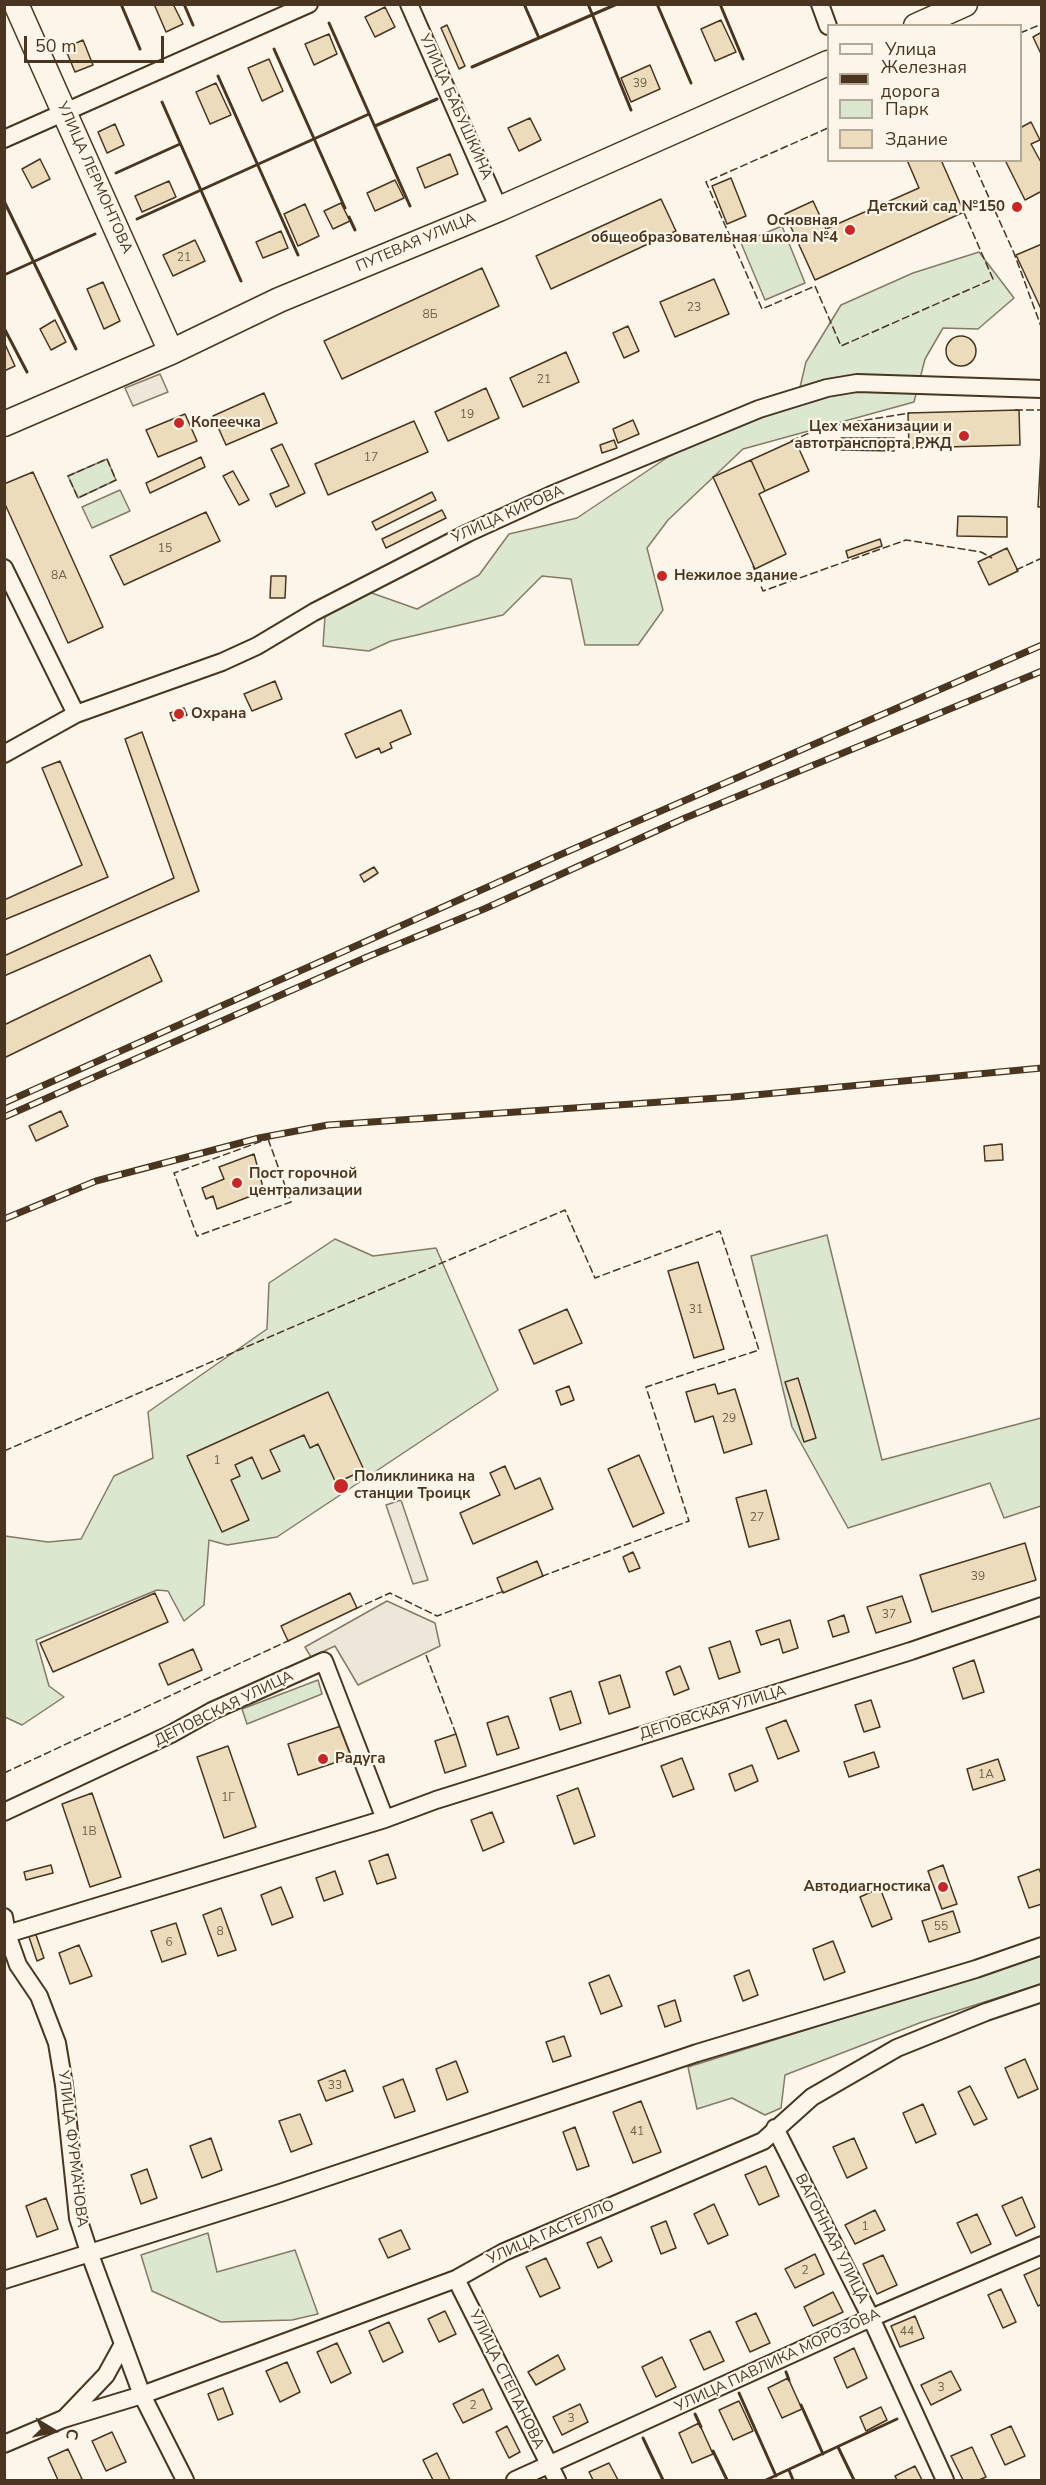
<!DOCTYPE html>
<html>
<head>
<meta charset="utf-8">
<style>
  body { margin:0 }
  #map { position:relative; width:1046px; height:2485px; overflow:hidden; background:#fbf6e9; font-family:"Nunito Sans",sans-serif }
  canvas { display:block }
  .frame { position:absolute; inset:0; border:6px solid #4a3520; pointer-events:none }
  .legend { position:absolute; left:827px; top:24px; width:195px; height:138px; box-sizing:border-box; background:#fbf6e9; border:2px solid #b4a999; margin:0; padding:8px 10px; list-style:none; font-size:18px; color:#4a3520 }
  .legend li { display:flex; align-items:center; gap:12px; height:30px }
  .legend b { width:30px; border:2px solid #b4a999 }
  .north { position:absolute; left:24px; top:2401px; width:60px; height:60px; -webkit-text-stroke:4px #fbf6e9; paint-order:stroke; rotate:100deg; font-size:16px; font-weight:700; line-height:24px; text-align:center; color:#4a3520 }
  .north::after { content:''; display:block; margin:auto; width:21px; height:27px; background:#4a3520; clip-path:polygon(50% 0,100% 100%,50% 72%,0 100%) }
  .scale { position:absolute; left:24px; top:36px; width:140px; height:27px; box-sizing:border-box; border:3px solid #4a3520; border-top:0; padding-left:8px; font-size:18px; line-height:21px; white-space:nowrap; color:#4a3520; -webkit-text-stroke:4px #fbf6e9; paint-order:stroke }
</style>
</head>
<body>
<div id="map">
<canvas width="1046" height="2485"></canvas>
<div class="frame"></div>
<ul class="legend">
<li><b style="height:8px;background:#fbf6e9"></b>Улица</li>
<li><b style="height:8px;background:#4a3520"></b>Железная дорога</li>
<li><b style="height:16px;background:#dce7d0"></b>Парк</li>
<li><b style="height:16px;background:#ecdcbc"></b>Здание</li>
</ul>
<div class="north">С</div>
<div class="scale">50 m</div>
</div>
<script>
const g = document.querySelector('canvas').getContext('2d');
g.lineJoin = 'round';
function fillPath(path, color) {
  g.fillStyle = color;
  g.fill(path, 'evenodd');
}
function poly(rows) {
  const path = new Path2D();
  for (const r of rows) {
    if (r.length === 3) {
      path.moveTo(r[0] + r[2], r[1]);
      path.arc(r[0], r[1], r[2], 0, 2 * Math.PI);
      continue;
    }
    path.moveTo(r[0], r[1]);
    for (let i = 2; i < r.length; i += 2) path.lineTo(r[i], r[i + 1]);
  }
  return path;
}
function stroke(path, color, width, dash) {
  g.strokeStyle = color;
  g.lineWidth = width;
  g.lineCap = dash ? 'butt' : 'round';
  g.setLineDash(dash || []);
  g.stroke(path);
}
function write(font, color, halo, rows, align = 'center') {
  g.font = font + ' "Nunito Sans",sans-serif';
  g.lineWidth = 4.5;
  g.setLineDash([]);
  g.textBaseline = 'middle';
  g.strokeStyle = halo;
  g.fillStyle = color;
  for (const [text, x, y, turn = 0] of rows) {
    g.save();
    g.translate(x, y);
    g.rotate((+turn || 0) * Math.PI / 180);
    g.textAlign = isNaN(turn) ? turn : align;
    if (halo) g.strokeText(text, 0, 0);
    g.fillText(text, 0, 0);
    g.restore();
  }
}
const green = poly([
  [782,226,805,283,765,300,741,243,782,226],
  [979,252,1014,298,978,329,943,328,925,359,914,402,743,449,668,520,647,548,663,610,638,645,585,645,571,579,542,576,503,615,391,641,369,651,323,646,325,616,369,592,417,609,479,575,509,534,577,518,668,457,707,437,796,404,806,362,841,305,913,273,979,252],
  [107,459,116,480,78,498,68,476,107,459],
  [120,490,130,511,92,528,82,507,120,490],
  [827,1235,882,1460,1041,1418,1041,1506,1004,1518,990,1483,848,1528,792,1427,751,1256,827,1235],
  [335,1239,373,1256,436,1248,498,1390,277,1537,227,1545,209,1540,204,1605,184,1621,168,1591,157,1590,36,1640,49,1686,64,1697,22,1725,5,1717,5,1536,48,1542,81,1539,114,1476,153,1458,148,1412,267,1329,269,1283,335,1239],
  [318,1680,322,1694,247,1724,242,1709,318,1680],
  [1041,1956,1041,1984,922,2022,785,2075,781,2108,765,2115,732,2098,697,2109,688,2067,1041,1956],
  [208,2233,217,2272,295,2250,318,2314,292,2320,221,2322,152,2291,141,2255,208,2233]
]);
fillPath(green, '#dce7d0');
stroke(green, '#887966', 1.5);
const parking = poly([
  [160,374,168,392,133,406,125,388,160,374],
  [401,1500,428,1580,413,1584,386,1505,401,1500],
  [387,1601,435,1623,440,1646,358,1685,335,1646,311,1657,305,1647,387,1601]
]);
fillPath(parking, '#ede7d9');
stroke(parking, '#887966', 1.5);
const building = poly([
  [154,4,173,4,183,24,166,32,154,4],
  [385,7,395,27,375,37,365,17,385,7],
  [721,20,736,52,715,61,701,29,721,20],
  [447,25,465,66,459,69,441,28,447,25],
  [1042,32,1042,56,1033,37,1042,32],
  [329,34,337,54,314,65,305,44,329,34],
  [83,40,93,65,75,72,65,48,83,40],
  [269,59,283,91,262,101,248,68,269,59],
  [650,65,660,89,631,102,621,78,650,65],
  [216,83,231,115,210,124,196,92,216,83],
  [530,118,541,140,519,151,508,128,530,118],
  [1031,122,1040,140,1031,144,1042,164,1042,191,1025,200,1005,160,1020,160,1020,128,1031,122],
  [115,124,124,145,107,153,98,132,115,124],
  [450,154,458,174,425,188,417,168,450,154],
  [40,159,50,179,32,188,22,169,40,159],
  [907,160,941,160,964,212,815,280,785,214,813,201,826,229,919,188,907,160],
  [731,178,746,216,727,224,712,186,731,178],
  [395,180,404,198,375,211,367,193,395,180],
  [169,181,176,197,142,212,135,196,169,181],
  [661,199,676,231,551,289,536,256,661,199],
  [341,203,350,221,333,229,324,211,341,203],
  [305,204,319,236,298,246,284,214,305,204],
  [281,231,288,248,263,258,256,242,281,231],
  [195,240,205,261,173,276,163,255,195,240],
  [1042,244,1042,311,1016,255,1042,244],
  [482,268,499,306,342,379,324,341,482,268],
  [714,279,729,314,675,337,660,302,714,279],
  [103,282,120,321,104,329,87,289,103,282],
  [55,320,66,342,51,350,40,329,55,320],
  [628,326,639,351,624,358,613,333,628,326],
  [961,351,15],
  [4,342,15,366,4,371,4,342],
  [566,352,579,382,523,407,510,378,566,352],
  [486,388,499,418,448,441,435,412,486,388],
  [264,393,277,423,226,445,213,416,264,393],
  [1019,410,1020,445,909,448,908,413,1019,410],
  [185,414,197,441,158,457,146,430,185,414],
  [633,420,639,434,618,443,613,429,633,420],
  [414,421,428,452,328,495,315,464,414,421],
  [1042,431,1042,507,1038,507,1042,431],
  [841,438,894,438,894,451,841,450,841,438],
  [614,440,617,448,602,453,600,445,614,440],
  [795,440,809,471,765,491,751,460,795,440],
  [282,444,305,493,276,507,270,494,289,486,271,449,282,444],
  [201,457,205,467,150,493,146,483,201,457],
  [751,460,765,491,759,494,786,554,755,569,713,477,751,460],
  [233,471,249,500,239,505,223,476,233,471],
  [33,472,103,627,68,643,4,502,4,484,33,472],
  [432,492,436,500,376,530,372,522,432,492],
  [442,510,446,518,386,548,382,539,442,510],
  [206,512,220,541,124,585,110,556,206,512],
  [958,516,1007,517,1007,537,957,536,958,516],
  [880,539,882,546,848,558,846,551,880,539],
  [1007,548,1018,571,989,585,978,562,1007,548],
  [271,576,286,576,285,598,270,598,271,576],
  [275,681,282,699,252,711,244,694,275,681],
  [184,708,187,715,173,721,170,713,184,708],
  [401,710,411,734,390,743,392,748,381,753,379,748,356,758,345,734,401,710],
  [142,732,199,891,4,976,4,956,174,878,125,739,142,732],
  [60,761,108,877,4,920,4,900,82,865,42,768,60,761],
  [374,867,378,873,364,882,360,875,374,867],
  [150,955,162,981,4,1058,4,1025,150,955],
  [61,1111,68,1126,36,1141,29,1126,61,1111],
  [1002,1144,1003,1160,985,1161,984,1146,1002,1144],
  [254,1154,264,1191,217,1209,213,1196,206,1199,202,1188,224,1179,219,1167,254,1154],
  [698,1262,724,1349,694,1358,668,1271,698,1262],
  [567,1309,582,1343,534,1364,519,1330,567,1309],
  [798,1378,816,1438,804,1442,785,1382,798,1378],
  [715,1384,718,1394,735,1389,752,1444,724,1453,713,1416,695,1422,686,1392,715,1384],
  [569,1386,574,1400,561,1405,556,1391,569,1386],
  [328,1392,364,1470,336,1483,318,1444,310,1448,304,1435,270,1450,280,1471,262,1479,252,1457,235,1465,240,1476,231,1480,249,1520,222,1532,187,1456,328,1392],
  [639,1455,664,1513,633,1527,608,1469,639,1455],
  [505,1466,515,1489,540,1478,553,1509,473,1544,460,1513,500,1495,490,1473,505,1466],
  [766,1490,779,1539,749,1547,736,1498,766,1490],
  [1025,1543,1036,1580,932,1612,920,1575,1025,1543],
  [633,1552,640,1568,629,1572,623,1557,633,1552],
  [537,1561,543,1576,503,1593,497,1578,537,1561],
  [155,1593,168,1622,53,1672,40,1643,155,1593],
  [350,1593,357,1608,288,1641,281,1626,350,1593],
  [902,1596,911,1622,876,1633,867,1607,902,1596],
  [844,1615,849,1632,833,1637,828,1621,844,1615],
  [790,1620,798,1648,783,1653,779,1639,761,1645,756,1631,790,1620],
  [730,1641,740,1672,719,1679,709,1648,730,1641],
  [193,1649,202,1670,168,1685,159,1664,193,1649],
  [974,1660,984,1692,963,1699,953,1668,974,1660],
  [680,1666,689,1689,674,1695,666,1672,680,1666],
  [620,1675,630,1707,609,1714,599,1682,620,1675],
  [571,1691,581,1723,560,1730,550,1698,571,1691],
  [871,1700,880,1727,864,1732,855,1705,871,1700],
  [508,1716,519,1748,497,1755,487,1723,508,1716],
  [786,1720,799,1751,778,1759,766,1728,786,1720],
  [344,1725,355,1756,298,1775,288,1744,344,1725],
  [456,1734,466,1766,445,1773,435,1741,456,1734],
  [228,1746,256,1827,224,1838,197,1757,228,1746],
  [874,1752,879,1767,849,1777,844,1762,874,1752],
  [682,1758,694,1789,673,1797,661,1766,682,1758],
  [998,1759,1005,1780,973,1790,967,1769,998,1759],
  [752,1765,758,1781,735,1791,729,1774,752,1765],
  [578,1788,595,1836,574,1844,557,1796,578,1788],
  [92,1793,121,1877,90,1887,62,1804,92,1793],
  [492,1812,504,1842,483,1851,471,1820,492,1812],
  [388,1854,396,1878,377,1884,369,1861,388,1854],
  [51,1865,53,1873,26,1880,24,1872,51,1865],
  [943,1865,957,1904,942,1909,928,1871,943,1865],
  [1039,1869,1042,1876,1042,1904,1029,1908,1018,1877,1039,1869],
  [335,1871,343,1894,324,1901,316,1878,335,1871],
  [281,1887,293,1917,272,1925,261,1895,281,1887],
  [880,1888,892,1919,872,1927,860,1897,880,1888],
  [221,1908,236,1950,218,1956,203,1915,221,1908],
  [953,1911,960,1932,929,1942,922,1921,953,1911],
  [176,1923,186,1954,162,1962,151,1931,176,1923],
  [35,1932,44,1958,37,1961,28,1934,35,1932],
  [833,1941,845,1972,824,1980,813,1949,833,1941],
  [79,1945,92,1976,70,1984,59,1953,79,1945],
  [749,1970,758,1995,743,2001,734,1976,749,1970],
  [609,1975,622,2006,601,2014,589,1983,609,1975],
  [675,2000,681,2021,665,2027,658,2006,675,2000],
  [564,2036,571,2056,553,2062,546,2042,564,2036],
  [1025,2059,1038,2089,1018,2098,1005,2068,1025,2059],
  [456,2061,468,2092,447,2100,436,2069,456,2061],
  [345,2070,353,2091,326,2101,318,2081,345,2070],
  [403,2079,415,2111,395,2118,383,2087,403,2079],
  [970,2086,987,2119,974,2125,958,2092,970,2086],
  [641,2101,661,2152,633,2163,613,2112,641,2101],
  [923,2104,936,2134,916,2143,903,2113,923,2104],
  [300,2114,312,2144,291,2152,279,2121,300,2114],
  [575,2127,589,2166,577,2170,563,2132,575,2127],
  [211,2138,222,2170,202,2178,190,2146,211,2138],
  [854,2138,867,2168,847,2178,833,2147,854,2138],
  [766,2166,779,2196,759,2205,745,2175,766,2166],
  [147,2169,157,2198,141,2204,131,2175,147,2169],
  [1022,2197,1035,2227,1016,2236,1002,2206,1022,2197],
  [46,2198,58,2229,37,2237,26,2206,46,2198],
  [714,2204,728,2235,708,2244,694,2214,714,2204],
  [875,2210,885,2230,855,2244,845,2225,875,2210],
  [977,2214,991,2244,971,2253,957,2223,977,2214],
  [666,2221,676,2248,661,2254,651,2227,666,2221],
  [401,2230,410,2249,388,2258,379,2239,401,2230],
  [601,2237,612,2261,598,2268,587,2243,601,2237],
  [815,2254,824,2274,795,2288,785,2269,815,2254],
  [883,2255,897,2285,877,2294,863,2264,883,2255],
  [546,2258,560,2288,540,2297,526,2267,546,2258],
  [1042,2267,1042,2304,1038,2306,1024,2275,1042,2267],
  [1001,2289,1016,2322,1003,2328,988,2295,1001,2289],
  [833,2292,843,2312,813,2326,804,2307,833,2292],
  [445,2311,456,2334,439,2342,428,2319,445,2311],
  [756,2313,770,2343,750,2352,736,2322,756,2313],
  [915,2316,924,2338,900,2347,891,2326,915,2316],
  [389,2322,403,2352,383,2362,369,2331,389,2322],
  [710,2331,724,2361,704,2370,690,2340,710,2331],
  [337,2343,351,2373,331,2383,317,2352,337,2343],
  [854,2348,867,2378,847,2388,834,2358,854,2348],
  [558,2355,565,2369,536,2385,528,2372,558,2355],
  [662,2357,676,2387,656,2397,642,2367,662,2357],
  [287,2362,300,2392,280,2402,266,2371,287,2362],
  [951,2371,961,2390,931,2405,921,2385,951,2371],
  [788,2378,802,2409,782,2418,768,2388,788,2378],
  [223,2388,233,2414,218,2420,208,2394,223,2388],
  [483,2389,492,2409,463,2423,453,2404,483,2389],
  [739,2401,753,2431,733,2440,719,2410,739,2401],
  [580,2404,588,2422,562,2435,553,2417,580,2404],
  [881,2407,887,2420,866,2431,860,2417,881,2407],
  [699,2423,713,2454,692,2463,679,2433,699,2423],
  [507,2426,520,2452,509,2458,496,2432,507,2426],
  [1011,2426,1025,2456,1005,2465,991,2435,1011,2426],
  [112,2432,126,2462,106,2471,92,2441,112,2432],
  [972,2447,986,2477,979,2480,963,2480,951,2456,972,2447],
  [68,2449,82,2479,79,2480,58,2480,48,2458,68,2449],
  [437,2453,450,2480,433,2480,423,2460,437,2453],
  [609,2463,618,2480,593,2480,589,2472,609,2463],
  [915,2466,922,2480,897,2480,895,2476,915,2466]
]);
fillPath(building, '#ecdcbc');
stroke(building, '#4a3520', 1.5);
const street = poly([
  [409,4,499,209],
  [820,4,828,26],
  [4,139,309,4],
  [4,568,76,714],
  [4,754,76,714,222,662,257,646,314,612,468,533,551,495,759,409,827,388,857,383,1042,389],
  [4,1812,171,1734,212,1711,324,1661,385,1819],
  [4,1917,7,1934,18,1965,39,1996,57,2043,64,2085,78,2218,89,2252,142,2395,185,2480],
  [7,1934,385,1819,436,1800,911,1651,1042,1606],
  [775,2128,871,2318,945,2480],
  [456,2279,557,2480],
  [4,2280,280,2193,697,2053,976,1969,1042,1946],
  [64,2419,106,2375,123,2344],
  [4,2444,63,2419,142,2395,456,2279,504,2252,763,2141,812,2097,897,2048,986,2012,1042,1993],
  [515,2480,871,2318,1042,2245]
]);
const secondary = poly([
  [16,4,171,352],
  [916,26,965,4],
  [4,424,171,352,279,300,499,209,828,63]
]);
stroke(street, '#4a3520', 20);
stroke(secondary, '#4a3520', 27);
stroke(street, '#fbf6e9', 16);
stroke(secondary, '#fbf6e9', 24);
const rail = poly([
  [4,1103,555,857,1042,645],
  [4,1117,367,957,484,909,685,818,1042,671],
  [4,1219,96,1181,259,1138,328,1125,733,1097,1042,1068]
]);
stroke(rail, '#4a3520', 7);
stroke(rail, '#fbf6e9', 4.5, [14]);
stroke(poly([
  [1020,33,1042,24],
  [828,128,706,182,762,309,815,286,841,346,993,279,962,208],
  [972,160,1014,253,1042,329],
  [1015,410,1042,410],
  [791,441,823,427,910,413],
  [107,459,116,480,78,498,68,476,107,459],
  [753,566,763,591,906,540,981,552,992,558],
  [1016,570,1042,558],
  [268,1139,291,1202,197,1236,174,1173,268,1139],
  [4,1451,565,1210,595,1278,720,1231,759,1350,646,1387,689,1521,540,1577],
  [355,1609,390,1593,437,1616,504,1591],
  [426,1655,456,1734],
  [4,1773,290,1640]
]), '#4a3520', 1.5, [8, 3]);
stroke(poly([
  [121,4,140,49],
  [184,4,193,25],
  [524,4,539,38],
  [588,4,631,110],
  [657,4,691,83],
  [720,4,743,59],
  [329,23,410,206],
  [274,49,345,208],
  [472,67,617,4],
  [218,76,298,255],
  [162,102,241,281],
  [375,126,437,99],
  [116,173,180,144],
  [4,201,76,349],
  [349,217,355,230],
  [137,219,369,114],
  [4,275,95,234],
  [4,328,27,372],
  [786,2372,789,2380],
  [739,2393,776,2476],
  [801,2405,823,2454],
  [695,2414,701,2427],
  [643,2438,663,2480],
  [838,2447,854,2480],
  [713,2451,727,2480],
  [789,2470,793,2480],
  [766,2480,897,2419]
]), '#4a3520', 3);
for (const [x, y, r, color] of [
  [1017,207,6,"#c62828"],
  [850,230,6,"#c62828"],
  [179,423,6,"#c62828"],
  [964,436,6,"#c62828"],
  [662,576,6,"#c62828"],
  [179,714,6,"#c62828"],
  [237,1183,6,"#c62828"],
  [341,1486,8,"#c62828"],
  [323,1759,6,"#c62828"],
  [943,1887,6,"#c62828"]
]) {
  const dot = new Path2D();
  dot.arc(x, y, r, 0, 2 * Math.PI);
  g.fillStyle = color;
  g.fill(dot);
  stroke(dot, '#fbf6e9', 2);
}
write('12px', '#725f47', null, [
  ["39",640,84],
  ["21",184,258],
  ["23",694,308],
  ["8Б",430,315],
  ["21",544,380],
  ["19",467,415],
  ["17",371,458],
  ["15",165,549],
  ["8А",59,576],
  ["31",696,1310],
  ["29",729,1419],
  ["1",217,1461],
  ["27",757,1518],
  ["39",978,1577],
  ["37",889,1615],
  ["1А",986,1775],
  ["1Г",228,1798],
  ["1В",89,1832],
  ["55",941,1927],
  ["8",220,1932],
  ["6",169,1943],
  ["33",335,2086],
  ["41",637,2132],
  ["1",865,2227],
  ["2",805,2271],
  ["44",907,2332],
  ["3",941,2388],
  ["2",473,2406],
  ["3",571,2419]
]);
write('15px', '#4a3520', '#fbf6e9', [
  ["УЛИЦА БАБУШКИНА",455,107,66],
  ["УЛИЦА ЛЕРМОНТОВА",94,178,66],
  ["ПУТЕВАЯ УЛИЦА",416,243,-23],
  ["УЛИЦА КИРОВА",508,515,-24],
  ["ДЕПОВСКАЯ УЛИЦА",224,1709,-26],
  ["ДЕПОВСКАЯ УЛИЦА",713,1713,-17],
  ["УЛИЦА ФУРМАНОВА",72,2149,83],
  ["УЛИЦА ГАСТЕЛЛО",551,2233,-24],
  ["ВАГОННАЯ УЛИЦА",831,2239,63],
  ["УЛИЦА ПАВЛИКА МОРОЗОВА",778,2361,-25],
  ["УЛИЦА СТЕПАНОВА",506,2380,64]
]);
write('bold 15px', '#4a3520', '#fbf6e9', [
  ["Детский сад №150",1005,207,"right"],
  ["Основная",838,221,"right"],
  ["общеобразовательная школа №4",838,238,"right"],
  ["Копеечка",191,423],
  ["Цех механизации и",952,427,"right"],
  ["автотранспорта РЖД",952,444,"right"],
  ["Нежилое здание",674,576],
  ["Охрана",191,714],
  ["Пост горочной",249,1174],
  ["централизации",249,1191],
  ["Поликлиника на",354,1477],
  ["станции Троицк",354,1494],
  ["Радуга",335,1759],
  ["Автодиагностика",931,1887,"right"]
], 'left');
</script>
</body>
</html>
